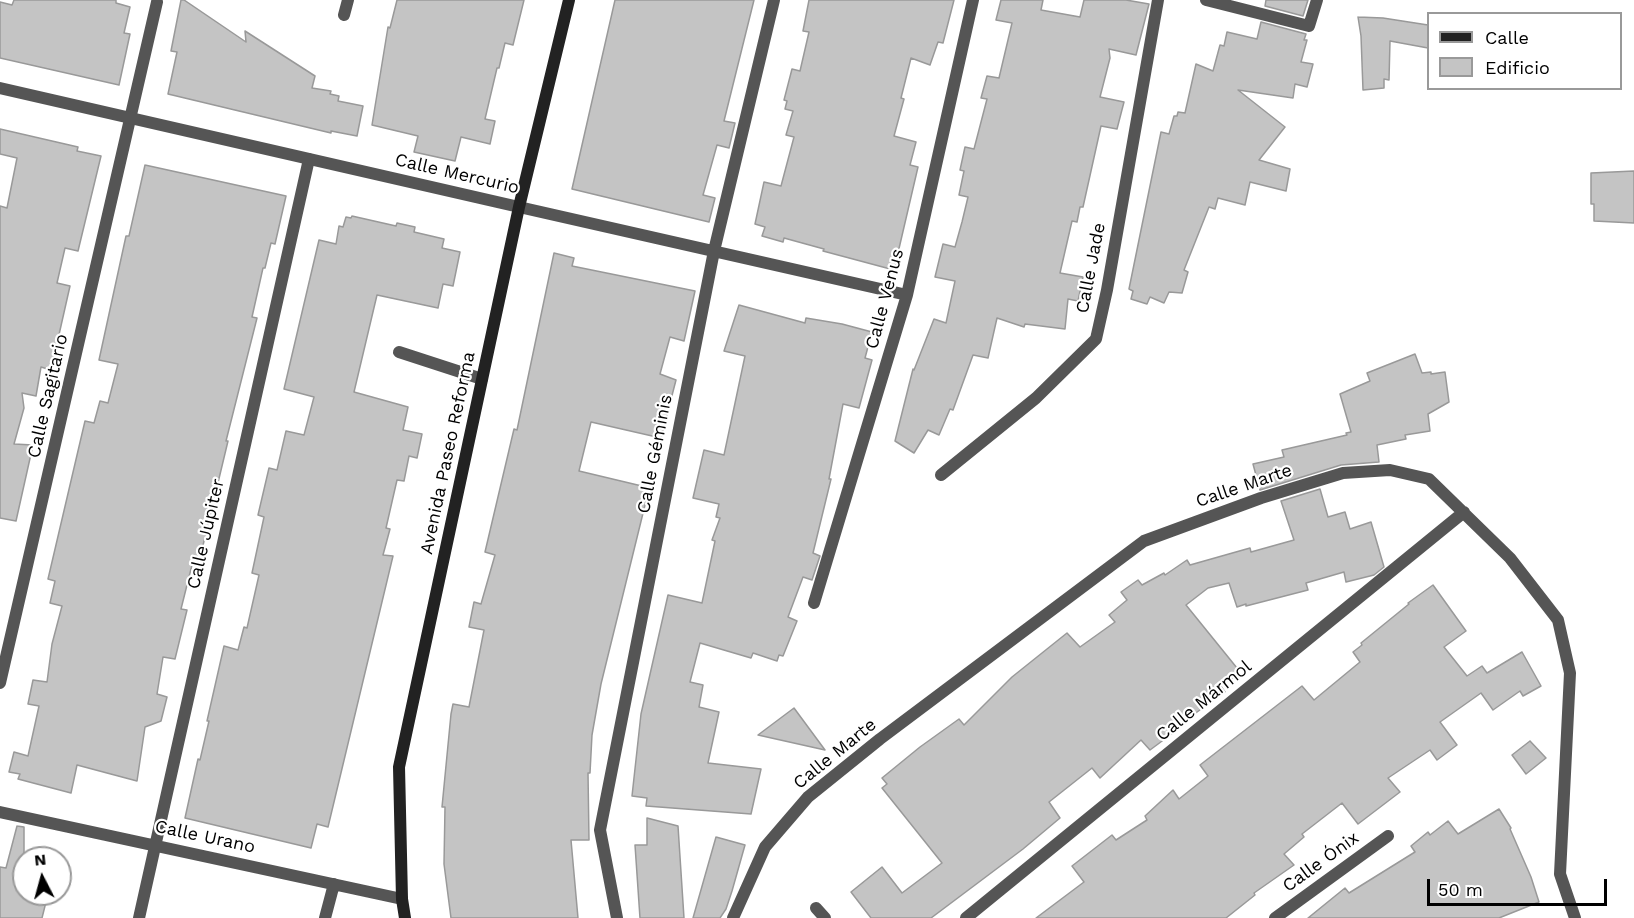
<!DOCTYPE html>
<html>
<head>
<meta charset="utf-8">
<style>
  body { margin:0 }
  #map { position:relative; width:1634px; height:918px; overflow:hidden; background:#fff; font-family:"Work Sans",sans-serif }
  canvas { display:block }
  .legend { position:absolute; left:1427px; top:12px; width:195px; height:78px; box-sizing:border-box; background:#fff; border:2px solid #999; margin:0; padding:8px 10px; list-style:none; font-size:18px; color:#000 }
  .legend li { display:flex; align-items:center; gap:12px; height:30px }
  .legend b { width:30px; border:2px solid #999 }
  .north { position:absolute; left:12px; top:846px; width:60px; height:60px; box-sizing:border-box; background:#fff; border:2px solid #999; border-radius:50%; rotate:354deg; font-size:16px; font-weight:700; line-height:24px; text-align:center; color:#000 }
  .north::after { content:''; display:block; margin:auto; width:21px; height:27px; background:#000; clip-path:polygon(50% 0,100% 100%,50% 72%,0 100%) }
  .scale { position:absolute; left:1427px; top:879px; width:180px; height:27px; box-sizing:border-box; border:3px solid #000; border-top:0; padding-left:8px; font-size:18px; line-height:21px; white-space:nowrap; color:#000; -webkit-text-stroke:4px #fff; paint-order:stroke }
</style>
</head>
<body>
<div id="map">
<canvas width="1634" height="918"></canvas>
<ul class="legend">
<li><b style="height:8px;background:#222"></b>Calle</li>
<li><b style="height:16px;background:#c4c4c4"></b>Edificio</li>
</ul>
<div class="north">N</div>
<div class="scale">50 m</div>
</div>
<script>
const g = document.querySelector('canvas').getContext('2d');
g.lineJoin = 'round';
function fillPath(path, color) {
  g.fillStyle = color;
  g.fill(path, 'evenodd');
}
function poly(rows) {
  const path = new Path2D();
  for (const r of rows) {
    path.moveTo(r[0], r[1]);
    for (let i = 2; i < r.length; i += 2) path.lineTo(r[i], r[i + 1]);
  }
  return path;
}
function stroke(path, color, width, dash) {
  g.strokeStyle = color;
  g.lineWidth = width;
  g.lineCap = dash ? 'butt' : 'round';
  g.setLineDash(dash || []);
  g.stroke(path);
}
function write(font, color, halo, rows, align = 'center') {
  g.font = font + ' "Work Sans",sans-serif';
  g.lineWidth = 4.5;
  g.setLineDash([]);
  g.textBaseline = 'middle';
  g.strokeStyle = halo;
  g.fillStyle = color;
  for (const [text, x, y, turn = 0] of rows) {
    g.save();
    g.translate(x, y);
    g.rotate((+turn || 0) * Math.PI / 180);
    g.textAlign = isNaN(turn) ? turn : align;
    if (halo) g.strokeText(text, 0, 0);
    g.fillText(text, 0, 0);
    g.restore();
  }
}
const building = poly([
  [14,0,116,0,116,3,130,7,124,33,130,34,119,85,0,58,0,2,12,5,14,0],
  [181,0,184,0,246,42,245,31,315,76,312,88,331,91,330,94,339,96,338,101,363,106,357,136,331,131,331,133,168,94,177,52,171,51,181,0],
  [397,0,524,0,513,45,505,43,499,68,497,68,485,119,495,121,490,144,461,137,455,161,414,152,418,136,372,125,388,27,390,28,397,0],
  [615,0,754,0,724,121,735,123,729,148,717,145,703,195,715,198,709,222,572,189,615,0],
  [809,0,954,0,943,43,938,42,930,65,911,58,901,98,904,99,894,136,916,142,910,165,918,167,894,270,823,251,824,249,784,238,783,242,762,236,765,227,755,224,764,182,781,186,794,137,786,135,793,111,785,109,787,101,784,100,792,69,800,71,809,32,803,31,809,0],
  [1001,0,1043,0,1041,10,1080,17,1084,0,1126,0,1149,4,1136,55,1109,49,1110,58,1100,97,1124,102,1117,129,1101,126,1083,207,1080,207,1077,222,1072,221,1060,273,1083,277,1078,301,1068,299,1065,329,1025,324,1024,327,997,318,988,358,973,355,953,410,950,409,939,435,928,430,914,453,895,441,913,369,914,370,934,319,946,323,955,281,935,277,943,244,955,247,962,222,968,197,959,195,964,171,960,170,965,147,974,149,987,99,981,98,987,76,999,78,1012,23,996,20,1001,0],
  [1266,0,1308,0,1303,16,1265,6,1266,0],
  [1358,17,1383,18,1428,25,1428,48,1390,41,1389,80,1384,79,1384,88,1363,90,1361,36,1358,17],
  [1261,22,1306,34,1304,40,1307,40,1301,62,1313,64,1307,87,1295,84,1293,98,1238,90,1285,127,1259,160,1290,169,1286,191,1250,182,1245,205,1218,198,1215,209,1209,207,1184,270,1188,272,1182,293,1169,292,1164,303,1150,297,1147,304,1131,299,1133,291,1129,289,1161,132,1169,134,1174,116,1177,116,1178,112,1185,113,1196,64,1213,71,1220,45,1224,46,1227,32,1257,39,1261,22],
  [0,129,78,147,77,151,101,156,78,251,65,248,57,283,70,286,51,370,41,367,36,396,22,393,24,408,14,444,33,445,16,521,0,518,0,206,7,208,17,158,0,154,0,129],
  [145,165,286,196,275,244,271,243,265,268,263,268,252,317,257,318,226,441,228,441,199,562,193,561,181,609,187,610,175,659,163,657,157,694,167,697,161,721,145,727,137,781,77,765,71,793,18,779,20,774,9,772,14,752,28,756,39,706,28,704,33,680,47,682,52,644,62,606,50,603,55,581,48,579,85,421,94,423,100,401,108,403,118,364,99,360,126,236,129,236,145,165],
  [1634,171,1634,223,1594,221,1594,204,1591,204,1591,173,1634,171],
  [352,216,396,226,397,223,415,227,414,232,444,239,442,248,460,252,453,286,443,284,438,308,377,295,354,392,408,407,403,430,422,434,417,458,409,456,404,481,397,480,386,528,390,529,383,555,393,556,328,827,317,824,311,848,185,818,198,759,200,760,209,721,207,721,224,646,238,650,244,627,247,628,259,575,252,573,264,517,258,515,269,468,277,470,286,431,304,435,314,397,284,389,319,240,336,244,339,226,343,227,346,217,351,218,352,216],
  [554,253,574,258,572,266,695,291,684,341,670,337,660,374,676,380,661,438,591,422,579,471,646,487,643,501,646,501,601,684,592,735,590,773,588,773,589,840,571,840,578,918,451,918,444,864,445,807,442,807,451,714,453,704,469,707,484,630,469,627,474,602,481,604,495,555,485,552,514,429,517,430,554,253],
  [739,305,805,323,806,318,842,324,872,332,865,358,872,360,859,408,843,404,829,479,831,479,813,553,820,556,812,580,803,577,788,617,797,621,783,656,779,655,777,661,753,653,751,658,700,643,690,682,703,685,699,707,719,712,708,763,761,769,751,814,646,806,647,798,632,796,641,714,668,595,702,603,715,541,712,540,720,518,716,517,719,504,693,498,704,450,724,455,745,356,724,351,739,305],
  [1415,354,1422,373,1431,372,1431,374,1445,372,1449,402,1428,414,1430,431,1405,435,1406,439,1377,445,1379,462,1341,465,1260,490,1253,464,1284,457,1282,450,1347,435,1346,433,1351,432,1340,394,1370,381,1367,373,1415,354],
  [1320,489,1328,517,1345,512,1350,529,1371,522,1384,567,1374,575,1346,582,1344,572,1306,583,1308,590,1246,606,1246,604,1237,607,1229,583,1208,588,1186,605,1237,668,1237,676,1220,685,1225,692,1179,725,1181,727,1150,750,1141,740,1100,778,1092,768,1049,802,1060,818,1023,849,931,918,871,918,851,892,882,867,902,893,942,863,882,788,887,784,882,778,920,747,959,719,964,725,1012,677,1067,633,1080,647,1115,622,1109,615,1127,600,1121,592,1138,580,1142,585,1164,573,1165,575,1187,560,1190,565,1250,548,1251,552,1294,540,1281,501,1320,489],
  [1433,585,1466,631,1444,647,1467,676,1482,666,1487,673,1522,652,1541,686,1523,696,1520,691,1493,710,1481,693,1440,722,1457,745,1437,760,1430,750,1388,778,1400,792,1358,824,1342,803,1302,834,1304,837,1284,854,1294,865,1254,893,1255,895,1226,918,1036,918,1084,882,1072,866,1112,835,1116,840,1147,820,1145,816,1173,790,1179,799,1208,776,1200,765,1302,686,1314,700,1360,662,1353,652,1362,645,1361,643,1409,604,1408,603,1433,585],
  [794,708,825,750,758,735,794,708],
  [1530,741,1546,758,1526,774,1512,755,1530,741],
  [1499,809,1511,828,1510,829,1531,877,1539,902,1499,918,1308,918,1345,888,1349,893,1415,852,1411,846,1428,832,1430,835,1448,821,1458,834,1499,809],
  [647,818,678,826,684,918,640,918,635,845,647,845,647,818],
  [17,826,24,827,24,894,48,894,42,918,0,918,0,867,6,868,17,826],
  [716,837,745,845,732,891,726,909,720,918,693,918,716,837]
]);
fillPath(building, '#c4c4c4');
stroke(building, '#999', 1.5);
stroke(poly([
  [399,352,482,379]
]), '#555', 12);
stroke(poly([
  [1206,0,1309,26,1317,0],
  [344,15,348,0],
  [519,207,907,295],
  [941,475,1036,398,1096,339,1107,290,1158,0],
  [814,603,907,295,973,0],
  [0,683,157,2],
  [0,812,402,899],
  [816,908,825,918],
  [139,918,309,159],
  [325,918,334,884],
  [617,918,600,830,714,251,774,0],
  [733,918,765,847,808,797,880,739,1144,541,1261,498,1343,473,1390,470,1429,479,1510,558,1558,620,1570,673,1560,874,1575,918],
  [966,918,1464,512],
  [1275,918,1388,836]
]), '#555', 12);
stroke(poly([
  [0,88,519,207]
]), '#555', 12);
stroke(poly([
  [405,918,402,899,399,767,519,207,569,0]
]), '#222', 12);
write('18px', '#000', '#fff', [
  ["Calle Mercurio",457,174,13],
  ["Calle Jade",1091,268,-79],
  ["Calle Venus",885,299,-75],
  ["Calle Sagitario",48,396,-77],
  ["Avenida Paseo Reforma",448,453,-78],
  ["Calle Géminis",655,454,-79],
  ["Calle Marte",1244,486,-19],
  ["Calle Júpiter",206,534,-77],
  ["Calle Mármol",1204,701,-39],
  ["Calle Marte",835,754,-39],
  ["Calle Urano",205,837,12],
  ["Calle Ónix",1321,862,-36]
]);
</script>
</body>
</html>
